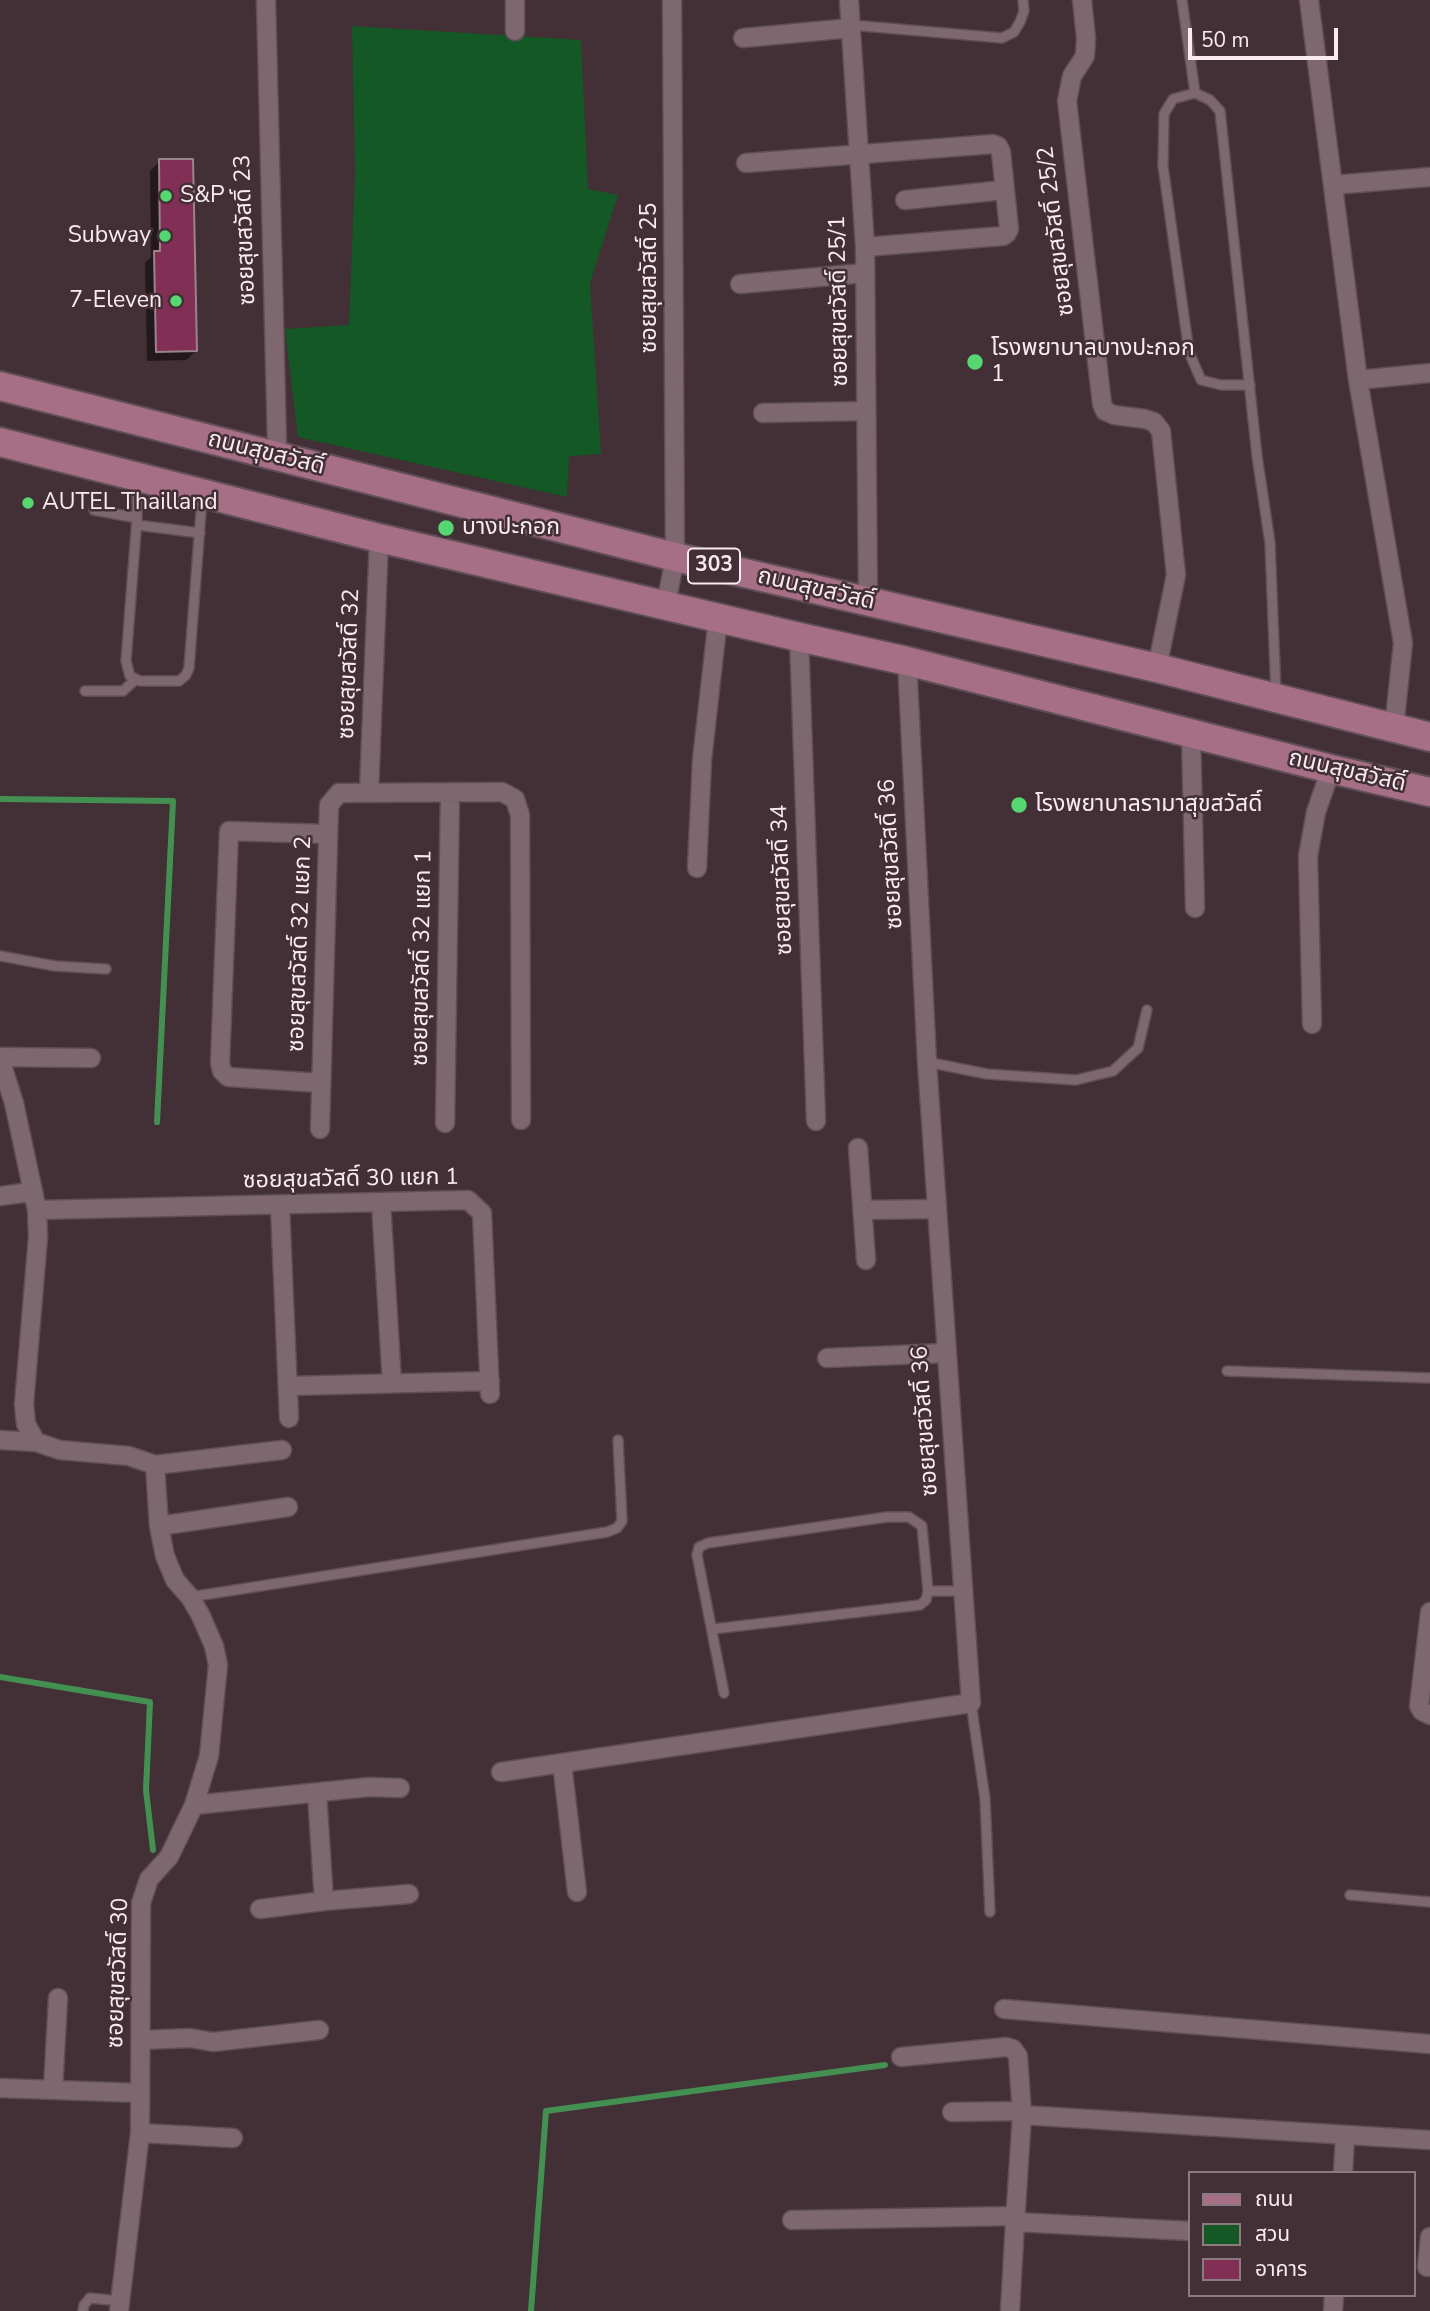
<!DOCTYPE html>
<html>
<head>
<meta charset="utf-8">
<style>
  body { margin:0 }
  #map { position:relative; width:1430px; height:2311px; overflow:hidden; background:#432f36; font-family:"Nunito Sans","Noto Sans Thai",sans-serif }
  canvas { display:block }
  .legend { position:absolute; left:1188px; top:2171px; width:228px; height:126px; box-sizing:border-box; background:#432f36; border:2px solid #8c7a80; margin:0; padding:9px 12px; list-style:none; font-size:21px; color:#f9ebf0 }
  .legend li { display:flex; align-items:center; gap:14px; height:35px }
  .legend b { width:35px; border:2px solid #8c7a80 }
  .scale { position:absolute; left:1188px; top:28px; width:150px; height:32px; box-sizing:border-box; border:4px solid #f9ebf0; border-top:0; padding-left:9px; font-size:21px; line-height:24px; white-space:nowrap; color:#f9ebf0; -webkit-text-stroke:5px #432f36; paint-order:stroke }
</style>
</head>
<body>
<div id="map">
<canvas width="1430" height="2311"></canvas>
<ul class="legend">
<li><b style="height:9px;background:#a66f85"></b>ถนน</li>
<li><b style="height:19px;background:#135825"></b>สวน</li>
<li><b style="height:19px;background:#822f56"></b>อาคาร</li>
</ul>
<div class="scale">50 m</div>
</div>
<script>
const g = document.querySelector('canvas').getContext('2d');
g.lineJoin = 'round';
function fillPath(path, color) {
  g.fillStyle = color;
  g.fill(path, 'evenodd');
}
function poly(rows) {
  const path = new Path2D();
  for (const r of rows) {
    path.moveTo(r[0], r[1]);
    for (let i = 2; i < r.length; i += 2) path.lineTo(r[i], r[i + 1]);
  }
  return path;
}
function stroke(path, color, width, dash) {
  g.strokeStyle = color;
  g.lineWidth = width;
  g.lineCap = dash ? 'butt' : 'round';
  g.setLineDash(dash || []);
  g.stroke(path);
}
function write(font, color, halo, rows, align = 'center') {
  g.font = font + ' "Nunito Sans","Noto Sans Thai",sans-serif';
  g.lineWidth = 5;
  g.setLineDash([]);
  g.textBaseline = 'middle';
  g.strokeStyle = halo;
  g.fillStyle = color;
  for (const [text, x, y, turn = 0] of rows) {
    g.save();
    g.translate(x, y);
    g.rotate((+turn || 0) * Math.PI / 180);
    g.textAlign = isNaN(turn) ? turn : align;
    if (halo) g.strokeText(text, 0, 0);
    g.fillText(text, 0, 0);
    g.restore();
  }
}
fillPath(poly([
  [352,26,581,40,588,189,618,195,590,283,601,454,569,456,567,497,298,437,285,329,349,325,355,173]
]), '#135825');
fillPath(poly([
  [160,161,196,351,186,360,147,361,145,263,151,257,150,171]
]), '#0007');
stroke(poly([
  [0,799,173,801,157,1122],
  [0,1677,150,1702,146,1790,153,1850],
  [531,2311,546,2111,885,2065]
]), '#449052', 6);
const building = poly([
  [159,159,193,159,197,351,156,352,154,251,160,251,159,159]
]);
fillPath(building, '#822f56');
stroke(building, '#9b838b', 2);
const service = poly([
  [1182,0,1195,93,1210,100,1220,111,1257,456,1270,543,1276,694],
  [851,25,1002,38,1014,32,1020,22,1024,11,1023,0],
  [1195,93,1173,99,1164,114,1163,166,1189,352,1201,380,1221,385,1250,385],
  [137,480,137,518,126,661,130,676,140,681,179,681,186,675,189,668,202,499],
  [94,510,137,518],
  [137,525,200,533],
  [85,691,123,691,136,679],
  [0,956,55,966,106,969],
  [927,1062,987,1074,1076,1080,1113,1071,1138,1048,1147,1010],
  [1227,1371,1430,1378],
  [190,1597,607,1532,617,1528,622,1521,618,1440],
  [713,1629,920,1605,926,1600,928,1591],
  [724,1693,697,1555,699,1547,708,1543,887,1517,909,1517,922,1526,928,1591,962,1591],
  [971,1703,985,1799,990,1912],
  [1350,1895,1430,1902],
  [83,2311,84,2305,90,2298,120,2301]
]);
const minor = poly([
  [266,0,277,444,279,458],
  [849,0,865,247,868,603],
  [1082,0,1086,38,1085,56,1072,76,1067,101,1102,404,1105,411,1114,415,1145,419,1154,422,1161,431,1176,575,1157,668],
  [1309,0,1358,380,1403,643,1394,728],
  [515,31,515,0],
  [743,38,851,28],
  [746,163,993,144,998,146,1001,152,1009,229,1007,233,1003,236,865,247],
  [1333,185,1430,177],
  [905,200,1004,190],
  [740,284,865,273],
  [1358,380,1430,373],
  [763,413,866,411],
  [666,605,675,557,672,0],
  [799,637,816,1121],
  [1191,734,1195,908],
  [369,792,379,538],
  [697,868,702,760,718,618],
  [1312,1024,1308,856,1316,812,1331,769],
  [0,1057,91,1058],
  [0,1059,14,1103,37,1210,38,1237,24,1404,26,1424,36,1442,60,1450,129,1456,155,1465,159,1526,165,1556,175,1580,190,1597,200,1614,214,1646,218,1665,209,1756,194,1805,169,1857,149,1879,141,1903,140,2133,119,2311],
  [321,1083,228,1077,222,1071,220,1063,229,831,328,834],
  [445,1123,450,794],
  [320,1129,329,805,339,793,502,792,515,799,520,815,521,1120],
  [858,1148,866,1260],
  [0,1196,31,1192],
  [381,1202,392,1383],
  [280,1206,289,1418],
  [37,1210,468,1200,482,1213,490,1394],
  [863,1210,936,1209],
  [827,1358,946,1353],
  [288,1386,490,1381],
  [0,1440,36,1442],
  [155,1465,282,1450],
  [159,1526,288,1507],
  [1430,1612,1419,1706,1422,1711,1430,1715],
  [562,1763,577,1892],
  [501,1772,971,1703,927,1062,907,661],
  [194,1805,369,1787,400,1788],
  [324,1901,409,1894],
  [260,1909,324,1901,317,1793],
  [1004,2009,1430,2044],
  [141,2040,190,2038,213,2042,319,2030],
  [901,2057,1006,2047,1013,2049,1018,2056,1022,2115,1015,2222],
  [0,2088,140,2093],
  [53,2090,58,1998],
  [952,2112,1022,2111],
  [1022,2115,1430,2140],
  [140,2133,233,2138],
  [1343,2173,1345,2136],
  [792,2220,1015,2216],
  [1427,2267,1430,2237],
  [1010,2311,1015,2222,1190,2231],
  [1333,2311,1334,2295]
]);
const primary = poly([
  [0,386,675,557,1157,668,1430,737],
  [0,442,379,538,799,637,907,661,1331,769,1430,792]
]);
stroke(service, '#5f4e55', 12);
stroke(minor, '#5f4e55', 21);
stroke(primary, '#5f4e55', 32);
stroke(service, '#7e676f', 9);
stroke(minor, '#7e676f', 18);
stroke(primary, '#a66f85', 28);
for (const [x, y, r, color] of [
  [166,196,7,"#56d671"],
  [165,236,7,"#56d671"],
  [176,301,7,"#56d671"],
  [975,362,9,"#56d671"],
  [28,503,7,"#56d671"],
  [446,528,9,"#56d671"],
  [1019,805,9,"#56d671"]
]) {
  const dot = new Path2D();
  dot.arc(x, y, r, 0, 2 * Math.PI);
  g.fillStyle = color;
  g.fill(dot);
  stroke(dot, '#432f36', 2.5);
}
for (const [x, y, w] of [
  [714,566,52]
]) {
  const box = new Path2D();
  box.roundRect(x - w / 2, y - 17.5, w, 35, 5);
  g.fillStyle = '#432f36';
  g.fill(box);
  stroke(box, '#f9ebf0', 2);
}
write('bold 21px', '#f9ebf0', null, [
  ["303",714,566]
]);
write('23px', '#f9ebf0', '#432f36', [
  ["S&P",180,196],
  ["Subway",151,236,"right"],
  ["7-Eleven",162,301,"right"],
  ["โรงพยาบาลบางปะกอก",991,349],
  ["1",991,375],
  ["AUTEL Thailland",42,503],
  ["บางปะกอก",462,528],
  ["โรงพยาบาลรามาสุขสวัสดิ์",1035,805]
], 'left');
write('23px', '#f9ebf0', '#432f36', [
  ["ซอยสุขสวัสดิ์ 23",246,230,-92],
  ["ซอยสุขสวัสดิ์ 25/2",1057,231,-97],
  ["ซอยสุขสวัสดิ์ 25",650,278,-90],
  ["ซอยสุขสวัสดิ์ 25/1",840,301,-91],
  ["ถนนสุขสวัสดิ์",266,454,14],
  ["ถนนสุขสวัสดิ์",816,590,13],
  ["ซอยสุขสวัสดิ์ 32",350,664,-88],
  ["ถนนสุขสวัสดิ์",1347,772,13],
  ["ซอยสุขสวัสดิ์ 36",892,854,-93],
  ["ซอยสุขสวัสดิ์ 34",783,880,-92],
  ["ซอยสุขสวัสดิ์ 32 แยก 2",301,944,-88],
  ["ซอยสุขสวัสดิ์ 32 แยก 1",423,958,-89],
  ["ซอยสุขสวัสดิ์ 30 แยก 1",351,1180,-1],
  ["ซอยสุขสวัสดิ์ 36",926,1421,-94],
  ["ซอยสุขสวัสดิ์ 30",119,1973,-88]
]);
</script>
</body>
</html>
